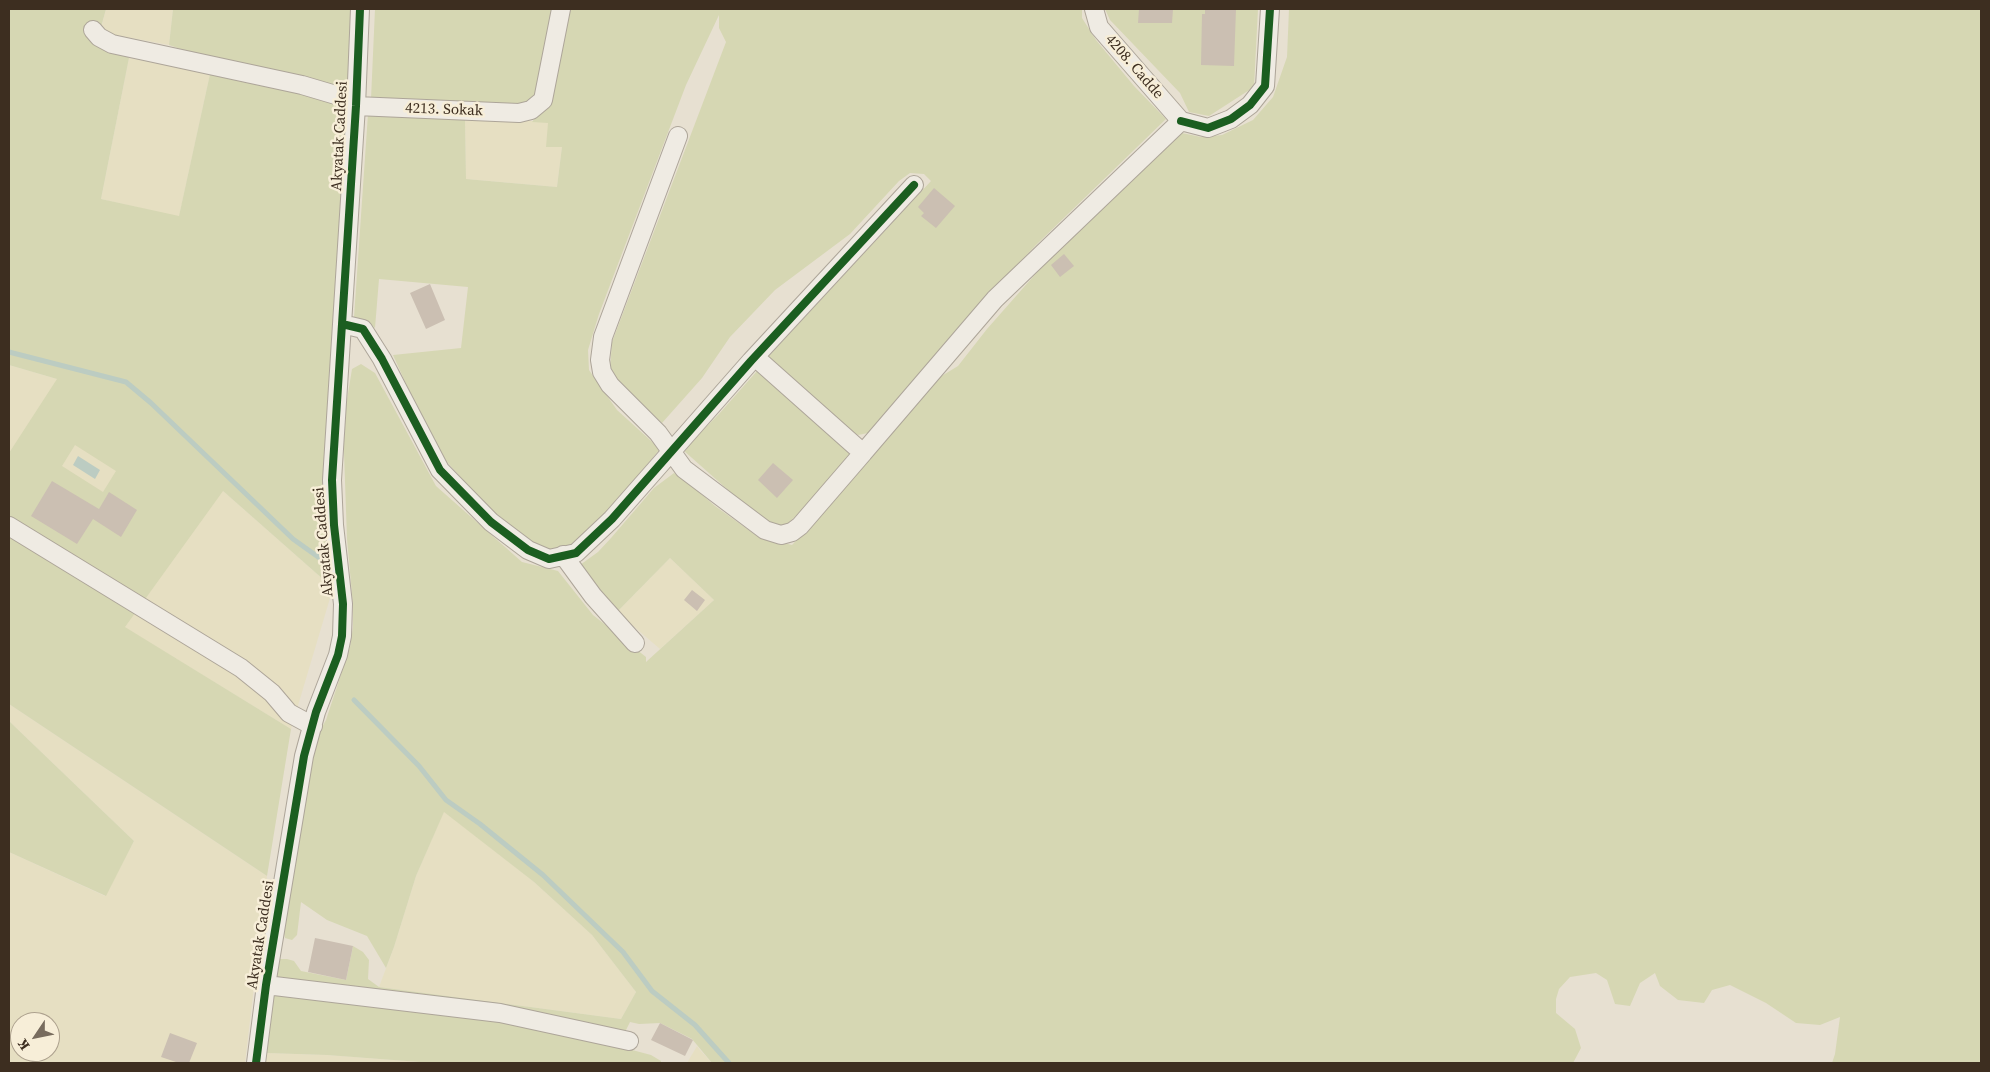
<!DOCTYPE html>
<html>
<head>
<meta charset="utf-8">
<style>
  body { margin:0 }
  #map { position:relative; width:1990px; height:1072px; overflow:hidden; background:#e7e0d1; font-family:"Source Serif 4",serif }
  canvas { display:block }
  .frame { position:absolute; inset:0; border:10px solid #3d2e20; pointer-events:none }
  .north { position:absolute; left:10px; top:1012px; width:50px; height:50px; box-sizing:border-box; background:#f7eed8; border:1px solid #ada18e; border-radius:50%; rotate:236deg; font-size:14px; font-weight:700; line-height:20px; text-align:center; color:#3d2e20 }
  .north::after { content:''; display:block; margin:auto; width:18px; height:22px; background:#786c5e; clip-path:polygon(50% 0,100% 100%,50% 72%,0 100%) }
</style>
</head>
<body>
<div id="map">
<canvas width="1990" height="1072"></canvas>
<div class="frame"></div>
<div class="north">K</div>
</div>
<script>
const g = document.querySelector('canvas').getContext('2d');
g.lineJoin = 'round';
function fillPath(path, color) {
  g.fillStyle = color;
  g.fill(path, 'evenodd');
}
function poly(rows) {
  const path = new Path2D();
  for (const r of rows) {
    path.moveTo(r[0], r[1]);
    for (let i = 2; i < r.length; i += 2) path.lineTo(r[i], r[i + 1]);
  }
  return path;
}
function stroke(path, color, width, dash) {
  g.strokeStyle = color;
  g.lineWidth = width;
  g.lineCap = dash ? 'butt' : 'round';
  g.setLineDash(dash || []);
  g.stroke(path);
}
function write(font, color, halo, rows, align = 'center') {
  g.font = font + ' "Source Serif 4",serif';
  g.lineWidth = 5;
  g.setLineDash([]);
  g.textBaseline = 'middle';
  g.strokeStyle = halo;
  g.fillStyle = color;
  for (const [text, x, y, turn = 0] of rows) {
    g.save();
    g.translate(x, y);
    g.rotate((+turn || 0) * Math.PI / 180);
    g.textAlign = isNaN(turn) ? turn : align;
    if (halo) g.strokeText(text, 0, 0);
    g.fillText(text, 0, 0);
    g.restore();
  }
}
fillPath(poly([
  [106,9,173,9,169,45,100,32],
  [129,58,210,74,179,217,101,199],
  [465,117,548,122,562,147,557,187,466,179],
  [9,365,57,379,223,491,333,588,291,729,9,557],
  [670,558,714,600,660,649,617,612],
  [9,704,267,876,245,1063,9,1063,9,852,105,896,134,841,9,721],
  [20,1022,50,1022,50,1052,20,1052],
  [444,811,534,882,592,935,636,992,621,1019,379,987,394,947,416,876],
  [697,1046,700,1050,712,1063,687,1063],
  [266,1053,327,1055,433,1063,265,1063]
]), '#e6dfc2');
fillPath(poly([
  [9,9,106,9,100,31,118,35,126,45,129,58,101,199,179,216,210,74,287,89,345,105,351,113,333,588,223,491,125,627,291,729,267,876,9,704,9,453,57,379,9,365],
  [75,445,116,471,103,492,62,466],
  [173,9,353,9,350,95,192,53,169,45],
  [375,9,553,9,539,95,518,108,371,99],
  [568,9,1082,9,1082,18,1096,40,1134,86,1166,119,1036,245,983,301,892,407,868,433,858,435,841,425,768,357,931,181,924,174,910,173,899,181,850,234,775,290,730,337,702,378,662,423,618,382,610,369,612,342,726,42,719,28,719,15,686,85,599,314,588,350,589,370,617,410,660,449,597,525,577,542,557,550,537,548,506,527,435,449,393,355,461,348,468,287,379,279,375,328,366,320,354,317,368,114,465,117,466,179,557,187,562,147,546,147,548,123,532,122,548,101],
  [1105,9,1258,9,1254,87,1209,116,1189,112,1180,93,1110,20],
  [1289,9,1981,9,1981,1063,1832,1063,1835,1054,1840,1017,1820,1025,1796,1023,1766,1003,1730,985,1712,990,1704,1003,1678,1000,1660,986,1655,973,1640,983,1630,1006,1615,1004,1607,980,1596,973,1570,977,1559,989,1556,999,1556,1013,1575,1029,1581,1048,1573,1063,712,1063,692,1039,660,1023,639,1024,630,1022,625,1032,274,980,278,959,287,959,294,961,301,971,346,980,353,946,363,952,369,960,368,979,379,987,621,1019,636,992,592,935,534,882,444,812,416,876,394,947,386,968,367,936,327,920,301,902,297,935,292,940,285,938,283,929,306,790,319,732,326,720,350,647,353,627,353,605,347,539,343,424,352,369,361,364,375,373,436,486,522,562,558,571,593,615,646,657,646,662,714,600,670,558,617,612,607,602,580,565,598,552,611,538,654,488,674,473,683,478,715,506,757,536,792,545,826,509,935,380,958,366,987,329,1061,245,1182,133,1201,137,1222,135,1253,120,1273,97,1287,57],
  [757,371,771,380,853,456,815,498,784,527,772,529,683,450,719,414],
  [9,721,134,841,106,896,9,852],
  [272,992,557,1030,651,1055,661,1061,661,1063,433,1063,327,1055,266,1053]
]), '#d6d7b3');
fillPath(poly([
  [78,456,100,470,95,479,73,465]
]), '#bcccc2');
stroke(poly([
  [9,352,126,382,151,403,293,539,328,564],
  [354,700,419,766,446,800,480,824,543,875,623,952,652,991,695,1025,729,1063]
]), '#bcccc2', 5);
fillPath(poly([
  [1139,9,1173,9,1172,23,1138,23],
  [1205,9,1236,9,1234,66,1201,65,1202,14,1205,14],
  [934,188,955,206,936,228,921,216,924,213,918,207],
  [1064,254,1074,266,1060,277,1051,265],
  [430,284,445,320,426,329,410,293],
  [773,463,793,480,777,498,758,480],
  [52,481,99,509,109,492,137,510,121,537,93,519,77,544,31,516],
  [692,590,705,600,697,611,684,600],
  [315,938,353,946,346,980,308,972],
  [660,1023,693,1040,685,1056,651,1040],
  [170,1033,197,1043,189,1063,179,1063,161,1057]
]), '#cbbfb2');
const minor = poly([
  [1094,9,1099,27,1181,121],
  [93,30,99,37,112,44,302,85,356,101],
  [356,106,519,113,531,110,543,100,561,9],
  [1181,121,1208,128,1231,119,1250,105,1265,86,1270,9],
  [678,136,603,337,600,360,602,372,610,385,658,433,684,469,765,530,781,535,792,532,800,526,863,453,755,357],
  [342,324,363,329,382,359,440,470,491,522,528,550,549,559,576,553,612,519,751,361,914,185],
  [863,453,995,299,1181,121],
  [9,526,241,668,272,693,289,713,313,726],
  [563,555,593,596,635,643],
  [266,985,500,1013,629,1041],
  [256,1063,266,985,304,756,316,712,338,655,342,636,343,604,334,525,332,480,356,106,360,9]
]);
stroke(minor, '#ada599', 20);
stroke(minor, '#efebe3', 18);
stroke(poly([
  [1181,121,1208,128,1231,119,1250,105,1265,86,1270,9],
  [342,324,363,329,382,359,440,470,491,522,528,550,549,559,576,553,612,519,751,361,914,185],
  [256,1063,266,985,304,756,316,712,338,655,342,636,343,604,334,525,332,480,356,106,360,9]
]), '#1b5e20', 8);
write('15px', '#3d2e20', '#f7eed8', [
  ["4208. Cadde",1134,67,49],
  ["4213. Sokak",444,110,2],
  ["Akyatak Caddesi",340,136,-87],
  ["Akyatak Caddesi",324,542,-95],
  ["Akyatak Caddesi",261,935,-81]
]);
</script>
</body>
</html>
